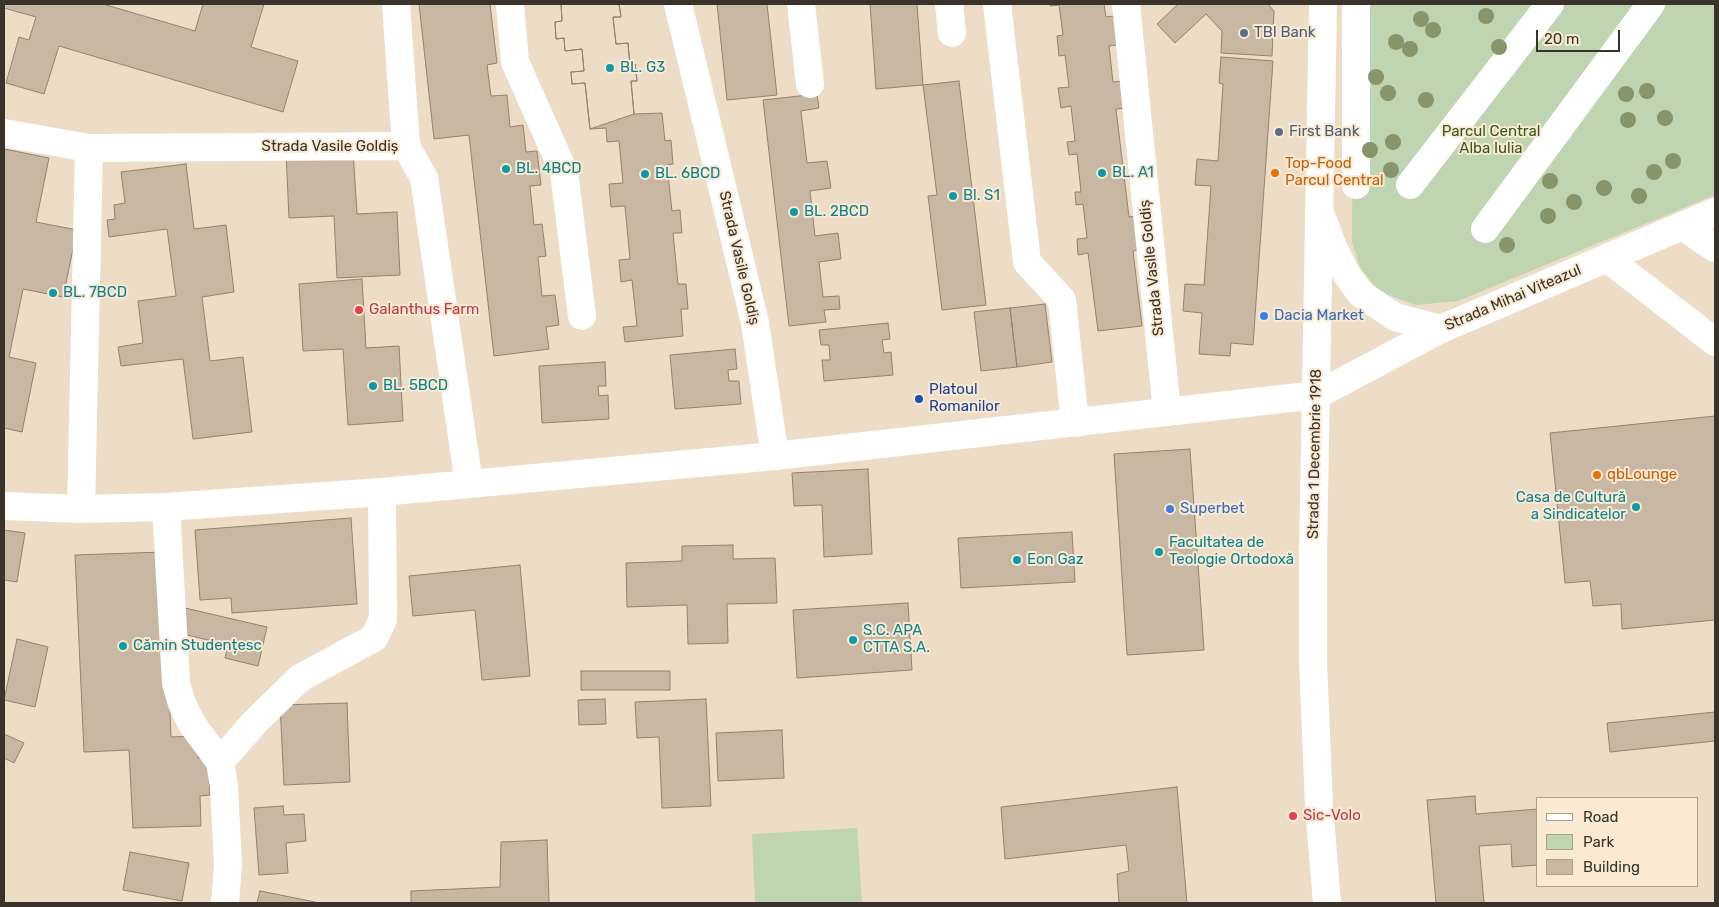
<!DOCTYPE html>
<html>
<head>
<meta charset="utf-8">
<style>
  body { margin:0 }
  #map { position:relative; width:1719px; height:907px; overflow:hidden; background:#eddcc6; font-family:Rubik,sans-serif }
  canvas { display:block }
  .frame { position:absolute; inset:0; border:5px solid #39332a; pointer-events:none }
  .legend { position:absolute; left:1536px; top:797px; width:162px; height:90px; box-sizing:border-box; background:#fae9d3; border:1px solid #ada08f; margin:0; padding:6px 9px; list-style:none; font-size:15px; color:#39332a }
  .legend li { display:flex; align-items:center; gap:10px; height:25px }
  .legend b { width:25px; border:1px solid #ada08f }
  .scale { position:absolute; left:1536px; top:30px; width:84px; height:22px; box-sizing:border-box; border:2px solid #39332a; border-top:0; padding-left:6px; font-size:15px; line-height:18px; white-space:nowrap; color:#39332a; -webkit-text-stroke:4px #fae9d3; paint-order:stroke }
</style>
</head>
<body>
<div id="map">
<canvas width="1719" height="907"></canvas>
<div class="frame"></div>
<ul class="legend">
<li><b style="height:6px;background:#fff"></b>Road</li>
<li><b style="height:14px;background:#bfd5b2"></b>Park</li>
<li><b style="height:14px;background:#c8b7a2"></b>Building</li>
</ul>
<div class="scale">20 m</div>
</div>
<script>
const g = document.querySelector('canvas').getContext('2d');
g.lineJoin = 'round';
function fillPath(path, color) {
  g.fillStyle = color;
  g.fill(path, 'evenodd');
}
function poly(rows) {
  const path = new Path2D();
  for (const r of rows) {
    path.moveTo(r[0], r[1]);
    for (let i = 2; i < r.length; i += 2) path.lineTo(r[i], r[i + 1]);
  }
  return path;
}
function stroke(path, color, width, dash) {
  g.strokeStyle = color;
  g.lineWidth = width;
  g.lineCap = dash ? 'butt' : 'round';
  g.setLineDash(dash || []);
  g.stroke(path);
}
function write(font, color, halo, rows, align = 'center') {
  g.font = font + ' Rubik,sans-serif';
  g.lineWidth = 4;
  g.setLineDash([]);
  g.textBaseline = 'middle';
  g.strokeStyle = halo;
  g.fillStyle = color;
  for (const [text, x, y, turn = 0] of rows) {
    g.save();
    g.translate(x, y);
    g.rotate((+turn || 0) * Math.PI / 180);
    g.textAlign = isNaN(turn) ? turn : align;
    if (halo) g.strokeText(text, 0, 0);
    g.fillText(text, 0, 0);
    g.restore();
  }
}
fillPath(poly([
  [1353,4,1715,4,1715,195,1458,301,1416,305,1379,292,1360,267,1352,242],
  [857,828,862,903,755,903,752,834]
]), '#bfd5b2');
const building = poly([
  [4,4,103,4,195,31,203,4,264,4,251,47,298,61,283,112,59,46,44,94,6,83,19,37,29,40,36,17,4,8,4,4],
  [419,4,490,4,497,63,487,65,491,96,507,95,510,127,523,125,526,152,537,151,541,185,530,186,534,225,542,224,546,256,538,257,542,296,555,295,559,325,546,327,549,349,494,356,469,135,434,139,419,4],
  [561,4,619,4,621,17,613,17,616,44,628,43,630,65,635,64,637,81,631,81,634,114,662,113,665,141,671,140,673,164,667,165,672,211,680,210,682,233,673,233,678,284,686,284,688,309,681,309,683,336,625,342,623,327,637,326,632,280,621,282,619,260,630,259,625,206,611,207,609,184,623,183,619,141,607,142,606,128,590,129,585,83,572,84,571,72,584,71,582,49,565,51,564,38,556,39,555,22,562,21,561,4],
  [561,4,619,4,621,17,613,17,616,44,628,43,630,65,635,64,637,81,631,81,634,114,590,129,585,83,572,84,571,72,584,71,582,49,565,51,564,38,556,39,555,22,562,21,561,4],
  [717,4,767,4,777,95,727,100,717,4],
  [870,4,917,4,923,85,876,89,870,4],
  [1050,4,1104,4,1106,17,1114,16,1117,45,1109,46,1113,82,1122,81,1126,108,1116,109,1129,217,1137,216,1141,249,1133,251,1142,326,1098,331,1088,253,1078,255,1077,239,1087,238,1083,204,1076,205,1075,192,1081,192,1077,154,1069,155,1067,142,1075,141,1071,106,1061,108,1058,88,1069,87,1065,55,1059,56,1057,36,1063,35,1059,5,1050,6,1050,4],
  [1178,4,1268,4,1274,11,1272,56,1221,53,1222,31,1206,14,1175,43,1157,24,1178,4],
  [1221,57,1273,61,1253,345,1231,343,1230,356,1199,354,1202,313,1183,311,1185,284,1204,285,1211,186,1195,185,1197,159,1218,161,1223,84,1219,83,1221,57],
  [959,81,986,305,942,310,928,196,937,195,923,85,959,81],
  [817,94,819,108,801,111,807,163,827,161,831,188,810,191,815,236,838,233,841,259,819,262,823,297,839,296,840,309,824,310,826,322,789,326,763,100,817,94],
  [4,149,49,158,36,222,77,230,63,297,23,289,9,357,36,363,22,432,4,428,4,149],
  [353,150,357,214,397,212,400,275,337,278,334,216,289,218,286,153,353,150],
  [186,164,194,229,226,225,234,292,202,297,210,361,243,357,252,432,193,439,183,359,121,366,118,347,143,343,138,301,176,296,167,229,109,237,107,220,115,219,114,205,125,203,121,172,186,164],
  [362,279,366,348,399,346,403,421,348,425,343,349,303,351,299,284,362,279],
  [1045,304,1052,362,1017,367,1010,308,1045,304],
  [1010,308,1017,367,981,371,974,312,1010,308],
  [888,323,890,339,882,340,884,353,891,352,893,375,824,381,822,360,830,360,829,345,821,345,819,330,888,323],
  [735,349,737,369,728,370,729,381,739,381,741,404,675,409,670,355,735,349],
  [605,362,606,386,598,386,599,396,608,395,609,419,542,423,539,366,605,362],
  [1715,416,1715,620,1622,629,1621,604,1593,606,1590,581,1565,583,1550,433,1715,416],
  [1190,449,1204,650,1127,655,1114,454,1190,449],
  [868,469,872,554,824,557,822,505,794,506,792,473,868,469],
  [351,518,357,604,232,613,231,598,200,600,195,530,351,518],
  [4,530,25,533,17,582,4,580,4,530],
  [1072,532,1075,582,961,588,958,538,1072,532],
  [733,545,733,559,775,558,777,603,727,604,728,643,688,644,687,605,627,607,626,563,682,561,682,546,733,545],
  [163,552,171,737,197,736,198,758,208,757,210,795,200,796,201,826,133,828,129,750,84,752,75,555,163,552],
  [520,565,530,676,482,680,475,610,413,616,409,576,520,565],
  [908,603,912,670,797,678,793,610,908,603],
  [185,608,267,627,258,666,225,658,228,645,179,633,185,608],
  [17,639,48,647,35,707,4,700,17,639],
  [581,671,670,671,670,690,581,690,581,671],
  [605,699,606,724,579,725,578,700,605,699],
  [706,699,711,806,662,808,659,737,637,738,635,702,706,699],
  [347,703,350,782,284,785,280,705,347,703],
  [1715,712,1715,741,1610,752,1607,723,1715,712],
  [782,730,784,778,718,781,716,733,782,730],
  [4,734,24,743,14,763,4,758,4,734],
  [1177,787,1187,903,1119,903,1117,874,1129,871,1126,845,1005,859,1001,807,1177,787],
  [1475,796,1476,814,1538,809,1538,865,1512,867,1511,844,1479,846,1484,903,1436,903,1427,800,1475,796],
  [283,806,284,815,304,814,306,841,286,843,288,873,259,875,254,808,283,806],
  [547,840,549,903,411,903,411,891,500,887,501,842,547,840],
  [130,852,189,863,182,901,123,890,130,852],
  [260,891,320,903,257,903,260,891]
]);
fillPath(building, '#c8b7a2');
stroke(building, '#92826f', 1);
stroke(poly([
  [396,4,406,146,424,178,469,484],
  [510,4,515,62,564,172,582,316],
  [678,4,755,323,775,456],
  [801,4,810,84],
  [949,4,952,33],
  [997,4,1027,262,1062,300,1075,423],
  [1126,4,1167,412],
  [1356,4,1356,185],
  [4,133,89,148,406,146],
  [1410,185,1550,4],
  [1682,226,1715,248],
  [1485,229,1651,4],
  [1608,259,1715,342],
  [1317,395,1441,329,1715,212],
  [166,507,176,683,182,704,192,724,220,762,224,787,228,865,225,903],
  [81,509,89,148],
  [220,762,255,722,300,678,374,638,383,619,382,492]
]), '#fff', 28);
stroke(poly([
  [1319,210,1333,247,1347,275,1361,294,1395,317,1441,329],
  [4,506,81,509,166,507,382,492,775,456,1317,395]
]), '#fff', 28);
stroke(poly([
  [1323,4,1313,553,1313,661,1319,806,1327,903]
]), '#fff', 28);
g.fillStyle = '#889469';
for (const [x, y] of [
  [1486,16],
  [1421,19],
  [1433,30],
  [1396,42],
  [1499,47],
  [1410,49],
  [1376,77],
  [1647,91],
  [1388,93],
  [1626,94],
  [1426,100],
  [1665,118],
  [1628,120],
  [1393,142],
  [1370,150],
  [1673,161],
  [1391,170],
  [1654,172],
  [1550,181],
  [1604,188],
  [1639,196],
  [1574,202],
  [1548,216],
  [1507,245]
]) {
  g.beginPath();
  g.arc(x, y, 8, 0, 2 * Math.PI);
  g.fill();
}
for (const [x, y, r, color] of [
  [1244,33,5,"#5c6f8a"],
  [610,68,5,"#0f9aa8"],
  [1279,132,5,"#5c6f8a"],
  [506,169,5,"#0f9aa8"],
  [1102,173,5,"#0f9aa8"],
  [1275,173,5,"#e8710a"],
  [645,174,5,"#0f9aa8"],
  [953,196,5,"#0f9aa8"],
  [794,212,5,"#0f9aa8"],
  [53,293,5,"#0f9aa8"],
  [359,310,5,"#e0444e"],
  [1264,316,5,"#3f7fe0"],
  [373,386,5,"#0f9aa8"],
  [919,399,5,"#1a4fb4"],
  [1597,475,5,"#e8710a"],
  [1636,507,5,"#0f9aa8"],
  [1170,509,5,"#3f7fe0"],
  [1159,552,5,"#0f9aa8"],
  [1017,560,5,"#0f9aa8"],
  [853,640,5,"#0f9aa8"],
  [123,646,5,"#0f9aa8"],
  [1293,816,5,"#e0444e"]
]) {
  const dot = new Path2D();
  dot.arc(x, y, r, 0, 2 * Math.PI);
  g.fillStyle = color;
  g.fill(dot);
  stroke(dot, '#fae9d3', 2);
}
write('15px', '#4e5e75', '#fae9d3', [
  ["TBI Bank",1254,33],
  ["First Bank",1289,132]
], 'left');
write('15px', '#0d838f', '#fae9d3', [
  ["BL. G3",620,68],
  ["BL. 4BCD",516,169],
  ["BL. A1",1112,173],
  ["BL. 6BCD",655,174],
  ["Bl. S1",963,196],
  ["BL. 2BCD",804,212],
  ["BL. 7BCD",63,293],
  ["BL. 5BCD",383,386],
  ["Casa de Cultură",1626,498,"right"],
  ["a Sindicatelor",1626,515,"right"],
  ["Facultatea de",1169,543],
  ["Teologie Ortodoxă",1169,560],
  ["Eon Gaz",1027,560],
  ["S.C. APA",863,631],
  ["CTTA S.A.",863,648],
  ["Cămin Studențesc",133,646]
], 'left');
write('15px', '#365a1d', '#fae9d3', [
  ["Parcul Central",1491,132],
  ["Alba Iulia",1491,149]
]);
write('15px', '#39332a', '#fae9d3', [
  ["Strada Vasile Goldiș",330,147],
  ["Strada Vasile Goldiș",739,258,77],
  ["Strada Vasile Goldiș",1152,268,-96],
  ["Strada Mihai Viteazul",1513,298,-23],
  ["Strada 1 Decembrie 1918",1315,454,-89]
]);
write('15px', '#c56008', '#fae9d3', [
  ["Top-Food",1285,164],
  ["Parcul Central",1285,181],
  ["qbLounge",1607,475]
], 'left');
write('15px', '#be3a42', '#fae9d3', [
  ["Galanthus Farm",369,310],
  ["Sic-Volo",1303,816]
], 'left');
write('15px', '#366cbe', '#fae9d3', [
  ["Dacia Market",1274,316],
  ["Superbet",1180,509]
], 'left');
write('15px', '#164399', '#fae9d3', [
  ["Platoul",929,390],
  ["Romanilor",929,407]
], 'left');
</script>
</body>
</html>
